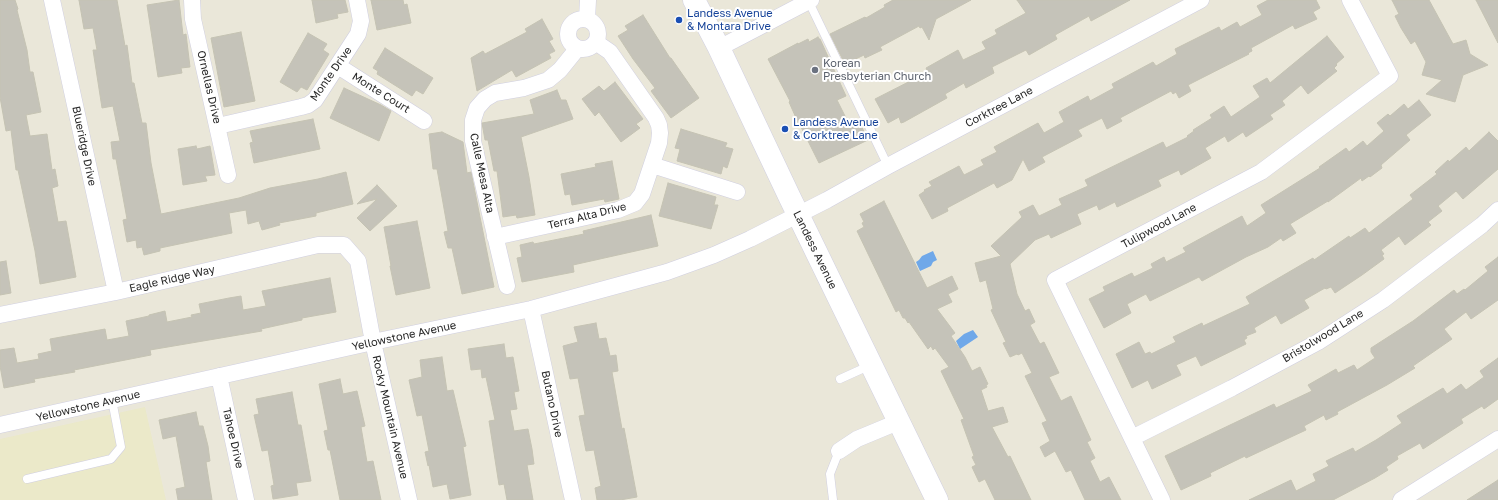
<!DOCTYPE html>
<html>
<head>
<meta charset="utf-8">
<style>
  body { margin:0 }
  canvas { display:block; background:#eae7d9 }
</style>
</head>
<body>
<canvas width="1498" height="500"></canvas>
<script>
const g = document.querySelector('canvas').getContext('2d');
g.lineJoin = 'round';
function fillPath(path, color) {
  g.fillStyle = color;
  g.fill(path, 'evenodd');
}
function poly(rows) {
  const path = new Path2D();
  for (const r of rows) {
    if (r.length === 3) {
      path.moveTo(r[0] + r[2], r[1]);
      path.arc(r[0], r[1], r[2], 0, 2 * Math.PI);
      continue;
    }
    path.moveTo(r[0], r[1]);
    for (let i = 2; i < r.length; i += 2) path.lineTo(r[i], r[i + 1]);
  }
  return path;
}
function stroke(path, color, width, dash) {
  g.strokeStyle = color;
  g.lineWidth = width;
  g.lineCap = dash ? 'butt' : 'round';
  g.setLineDash(dash || []);
  g.stroke(path);
}
function write(font, color, halo, rows, align = 'center') {
  g.font = font + ' "Golos Text",sans-serif';
  g.lineWidth = 4;
  g.setLineDash([]);
  g.textBaseline = 'middle';
  g.strokeStyle = halo;
  g.fillStyle = color;
  for (const [text, x, y, turn = 0] of rows) {
    g.save();
    g.translate(x, y);
    g.rotate((+turn || 0) * Math.PI / 180);
    g.textAlign = isNaN(turn) ? turn : align;
    if (halo) g.strokeText(text, 0, 0);
    g.fillText(text, 0, 0);
    g.restore();
  }
}
fillPath(poly([
  [145,407,166,500,0,500,0,439]
]), '#ebe9c9');
fillPath(poly([
  [933,251,937,260,933,262,931,266,920,271,916,262,919,260,922,256],
  [973,330,978,337,960,349,956,341,964,334]
]), '#6fa8e9');
const building = poly([
  [0,0,15,0,18,9,17,10,27,50,30,72,33,72,41,112,26,115,30,136,47,134,52,170,55,169,58,186,52,188,58,222,66,221,76,277,40,284,35,251,18,170,16,170,11,130,6,131,0,97,0,0],
  [79,0,117,0,125,46,127,45,132,83,134,83,142,123,146,123,151,163,161,214,239,198,270,188,318,179,346,172,353,204,316,213,316,216,279,223,280,225,262,230,259,221,248,224,246,210,229,213,232,233,160,248,160,251,144,255,142,247,137,248,136,240,127,242,123,220,127,219,116,159,113,159,111,142,120,141,113,106,102,108,93,50,97,50,93,28,84,29,79,0],
  [179,0,183,35,186,34,190,67,181,68,182,73,158,77,147,5,179,0],
  [312,0,345,0,348,12,337,14,338,18,316,23,312,0],
  [371,0,403,0,404,5,407,4,411,23,377,30,371,0],
  [893,0,971,0,936,19,929,40,922,27,920,28,919,26,880,47,882,50,865,58,864,55,845,64,830,34,865,17,866,18,885,7,884,5,893,0],
  [1017,0,1130,0,1091,21,1089,16,1055,35,1057,39,1029,55,1026,50,992,67,994,73,966,88,964,83,945,94,947,98,904,122,901,123,899,117,888,123,875,99,928,72,926,68,958,50,963,60,986,49,982,42,997,34,995,30,1026,13,1017,0],
  [1268,0,1316,0,1320,8,1313,12,1317,19,1295,29,1293,25,1251,48,1252,51,1248,53,1249,54,1188,85,1191,91,1179,98,1176,92,1173,94,1171,91,1120,118,1122,121,1107,129,1102,118,1078,130,1082,136,1042,157,1045,162,1029,171,1023,159,1012,180,997,188,994,183,947,208,948,211,932,219,919,195,925,191,924,190,932,186,929,182,959,166,964,175,984,165,981,160,997,152,994,147,1038,123,1044,133,1064,122,1059,112,1088,96,1090,101,1114,88,1112,84,1153,62,1156,66,1177,54,1175,49,1219,27,1221,31,1237,22,1240,27,1262,15,1257,6,1268,0],
  [1392,0,1429,0,1453,44,1466,40,1470,54,1488,65,1463,75,1455,102,1426,94,1442,80,1422,75,1426,62,1415,41,1411,44,1401,28,1395,16,1399,14,1392,0],
  [1476,0,1498,0,1498,43,1476,0],
  [643,15,670,58,671,58,699,98,671,118,651,91,655,88,633,59,618,36,628,30,625,26,643,15],
  [542,19,553,39,549,41,555,51,549,54,551,58,516,77,512,70,477,91,471,58,483,51,485,54,527,32,525,29,542,19],
  [241,32,255,101,224,107,211,38,241,32],
  [308,33,327,44,323,50,329,54,307,90,301,87,297,92,280,82,308,33],
  [1327,36,1344,57,1336,64,1337,65,1334,68,1337,71,1308,94,1301,85,1282,101,1285,105,1270,115,1273,119,1246,137,1243,132,1228,142,1225,136,1205,148,1211,158,1181,175,1179,170,1158,180,1161,186,1117,207,1115,202,1099,210,1097,205,1077,214,1081,224,1051,238,1049,234,1035,240,1010,264,1017,294,1025,311,1029,309,1035,322,1030,325,1040,344,1044,342,1059,373,1049,377,1061,401,1071,396,1091,440,1087,442,1095,458,1090,461,1100,482,1109,477,1121,500,1085,500,1071,470,1066,472,1055,451,1045,457,1040,447,1050,441,1042,423,1047,421,1025,376,1032,373,1022,353,1018,355,1017,354,1010,357,1003,343,1006,342,991,310,993,309,986,280,980,282,975,263,1001,256,991,246,1022,217,1019,212,1033,205,1039,216,1062,205,1059,199,1088,186,1085,180,1163,142,1166,148,1188,137,1187,136,1194,131,1193,130,1212,118,1210,115,1224,106,1231,117,1260,97,1253,86,1267,78,1270,83,1327,36],
  [818,37,819,39,820,39,846,96,837,100,849,124,858,119,868,140,819,163,801,127,800,127,789,102,790,101,768,59,798,43,798,44,808,39,809,42,818,37],
  [385,48,433,78,423,94,416,90,412,96,377,74,378,71,373,68,385,48],
  [615,82,643,119,636,124,640,128,621,142,599,112,595,116,582,99,599,86,604,91,615,82],
  [344,88,381,105,391,111,379,141,330,118,344,88],
  [557,90,561,100,566,100,573,119,521,137,529,177,535,215,517,218,516,215,503,217,497,171,494,171,488,140,485,140,482,123,534,114,530,100,557,90],
  [1419,100,1431,115,1406,135,1410,140,1381,165,1382,168,1370,177,1369,176,1362,181,1361,178,1328,202,1328,201,1290,224,1296,233,1283,241,1281,238,1268,247,1246,257,1202,281,1199,277,1150,301,1146,294,1127,304,1131,313,1104,328,1089,299,1105,291,1103,287,1132,273,1134,277,1153,268,1151,264,1164,257,1166,262,1186,252,1183,248,1242,216,1247,226,1266,213,1261,205,1320,168,1319,167,1346,148,1349,152,1363,141,1367,146,1384,131,1377,123,1388,114,1390,116,1404,104,1408,109,1419,100],
  [313,119,320,149,254,163,250,143,253,142,250,131,313,119],
  [681,129,727,143,725,147,733,149,727,168,723,166,721,174,677,161,680,149,675,148,681,129],
  [442,132,463,142,467,173,471,172,494,287,462,294,452,248,448,248,444,232,448,231,437,169,433,169,429,134,442,132],
  [1489,132,1498,141,1498,169,1463,199,1456,191,1438,206,1442,211,1428,222,1431,225,1405,245,1399,236,1381,250,1384,254,1382,255,1384,259,1362,275,1335,293,1331,287,1326,289,1325,288,1304,300,1309,308,1281,324,1276,315,1254,328,1256,332,1246,336,1247,338,1244,340,1246,344,1201,366,1196,356,1176,365,1181,375,1152,389,1148,380,1132,388,1116,354,1139,342,1145,354,1150,352,1151,354,1176,342,1173,337,1202,323,1203,326,1250,304,1246,297,1313,258,1314,260,1349,236,1350,238,1365,228,1369,233,1413,199,1410,195,1437,174,1435,172,1448,160,1449,162,1466,147,1469,151,1489,132],
  [196,146,197,149,210,146,215,175,205,176,207,181,183,185,178,149,196,146],
  [612,161,619,199,605,202,604,199,572,205,570,194,565,195,561,174,596,167,595,164,612,161],
  [668,183,716,197,714,205,718,205,711,229,659,216,668,183],
  [377,185,397,206,370,231,357,218,377,199,357,204,377,185],
  [884,201,927,288,952,276,958,289,948,294,952,302,937,309,955,333,951,336,965,357,972,371,980,367,988,384,986,385,987,387,981,390,988,411,1003,407,1008,422,992,427,1008,457,1010,456,1031,500,995,500,985,479,979,482,972,467,976,465,972,457,974,456,961,420,964,419,941,371,949,367,935,348,933,350,931,346,928,349,909,322,908,323,905,318,903,318,899,310,896,312,857,231,864,227,862,223,864,222,860,214,884,201],
  [651,215,658,246,573,265,574,272,522,282,517,258,522,257,520,245,533,242,534,244,584,234,583,231,651,215],
  [417,221,430,288,396,295,390,266,391,266,384,227,417,221],
  [1498,257,1498,300,1471,319,1466,312,1444,329,1452,339,1413,366,1415,368,1387,385,1337,412,1338,414,1326,420,1324,415,1304,426,1306,430,1246,458,1245,456,1210,473,1211,476,1181,490,1165,456,1274,404,1276,408,1312,391,1308,385,1336,369,1338,373,1354,365,1357,370,1375,358,1371,352,1371,348,1413,321,1454,290,1457,294,1464,289,1465,290,1488,271,1485,267,1498,257],
  [6,261,11,293,0,295,0,262,6,261],
  [330,278,336,312,302,318,302,320,261,329,262,331,150,350,151,355,74,370,75,372,34,379,35,382,4,388,0,366,0,350,14,348,17,363,39,359,38,354,52,351,50,339,105,329,107,340,129,336,126,321,149,316,149,315,165,311,167,322,192,317,191,315,201,313,199,304,229,298,241,296,243,310,266,306,262,291,330,278],
  [596,323,599,339,606,338,610,356,616,355,618,371,612,372,622,429,624,428,637,497,620,500,597,500,595,488,601,486,594,450,586,451,579,416,585,415,578,378,570,379,563,346,578,342,574,327,596,323],
  [504,344,506,358,513,357,519,391,514,392,517,409,510,410,514,431,528,429,532,449,534,464,527,465,533,500,507,500,504,484,499,485,489,421,495,420,486,377,482,378,481,369,471,370,468,349,504,344],
  [442,357,447,391,453,390,466,446,463,447,471,495,450,499,447,484,433,487,429,465,428,466,425,452,429,451,422,415,417,416,409,380,422,377,420,360,442,357],
  [1498,358,1498,399,1484,409,1482,406,1461,419,1463,423,1423,449,1420,443,1397,456,1398,459,1386,467,1388,470,1375,478,1333,500,1249,500,1291,480,1296,491,1316,481,1313,474,1329,466,1326,461,1353,448,1355,452,1376,440,1402,423,1397,416,1443,388,1447,394,1461,384,1466,390,1484,377,1480,371,1498,358],
  [340,379,343,394,357,391,365,426,361,427,367,462,373,461,381,500,340,500,330,450,328,450,324,431,328,430,319,384,340,379],
  [292,392,298,425,301,425,311,481,296,483,298,495,273,499,271,486,274,485,268,450,262,451,254,415,259,414,256,399,292,392],
  [196,412,199,426,203,426,208,446,210,461,206,462,212,500,178,500,176,489,185,487,176,436,163,439,159,420,196,412],
  [1498,480,1498,500,1467,500,1498,480]
]);
fillPath(building, '#c5c3b9');
stroke(building, '#c5c3b3', 1);
const lane = poly([
  [808,0,888,166],
  [840,379,871,365],
  [27,479,111,459,121,447,112,400],
  [833,500,830,474,839,451]
]);
const street = poly([
  [52,0,116,292],
  [192,0,193,19,228,175],
  [583,34,15],
  [587,19,588,0],
  [719,48,811,0],
  [338,66,424,121],
  [218,126,301,107,308,105,315,100,358,34,361,21,357,0],
  [652,165,737,192],
  [495,237,618,210,635,203,642,194,659,143,660,133,659,125,656,118,610,52,597,43],
  [507,286,473,141,473,120,477,108,485,99,495,93,524,88,548,80,560,70,577,49],
  [531,309,573,500],
  [0,315,116,292,318,245,344,245,358,261,373,342,409,500],
  [219,376,246,500],
  [0,425,373,342,531,309,667,272,714,255,750,239,827,200,888,166,1201,0],
  [1132,438,1232,388,1318,342,1383,300,1482,225,1498,210],
  [839,451,857,439,898,422],
  [1162,500,1055,280,1261,172,1390,76,1350,0],
  [1401,500,1498,439]
]);
const secondary = poly([
  [694,0,719,48,790,198,937,500]
]);
stroke(lane, '#d0cfe0', 9);
stroke(street, '#d0cfe0', 17);
stroke(secondary, '#d0cfe0', 23);
stroke(lane, '#fff', 8);
stroke(street, '#fff', 16);
stroke(secondary, '#fff', 22);
for (const [x, y, r, color] of [
  [679,20,4,"#1a4fb4"],
  [815,70,4,"#6b7280"],
  [785,129,4,"#1a4fb4"]
]) {
  const dot = new Path2D();
  dot.arc(x, y, r, 0, 2 * Math.PI);
  g.fillStyle = color;
  g.fill(dot);
  stroke(dot, '#fff', 1.5);
}
write('11px', '#164399', '#fff', [
  ["Landess Avenue",687,14],
  ["& Montara Drive",687,27],
  ["Landess Avenue",793,123],
  ["& Corktree Lane",793,136]
], 'left');
write('11px', '#5b616d', '#fff', [
  ["Korean",823,64],
  ["Presbyterian Church",823,77]
], 'left');
write('11px', '#282828', '#fff', [
  ["Monte Drive",331,74,-55],
  ["Ornellas Drive",209,87,77],
  ["Monte Court",381,93,32],
  ["Corktree Lane",999,107,-28],
  ["Blueridge Drive",84,146,78],
  ["Calle Mesa Alta",482,173,78],
  ["Terra Alta Drive",587,216,-14],
  ["Tulipwood Lane",1159,226,-28],
  ["Landess Avenue",815,250,64],
  ["Eagle Ridge Way",172,279,-13],
  ["Yellowstone Avenue",404,336,-12],
  ["Bristolwood Lane",1323,336,-31],
  ["Butano Drive",552,404,78],
  ["Yellowstone Avenue",88,406,-13],
  ["Rocky Mountain Avenue",390,417,77],
  ["Tahoe Drive",233,438,77]
]);
</script>
</body>
</html>
